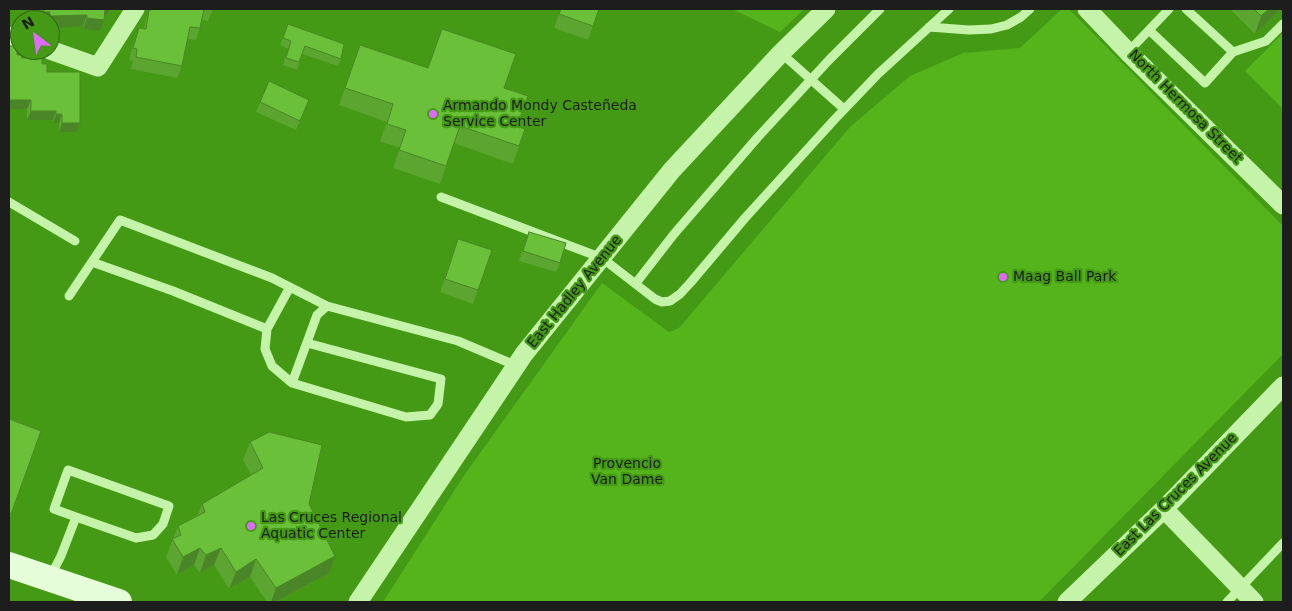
<!DOCTYPE html>
<html>
<head>
<meta charset="utf-8">
<style>
  body { margin:0 }
  #map { position:relative; width:1292px; height:611px; overflow:hidden; background:#449a14; font-family:"DejaVu Sans",sans-serif }
  canvas { display:block }
  .frame { position:absolute; inset:0; border:10px solid #1d1d1d; pointer-events:none }
  .north { position:absolute; left:10px; top:10px; width:50px; height:50px; box-sizing:border-box; background:#449a14; border:1px solid #346818; border-radius:50%; rotate:330deg; font-size:14px; font-weight:700; line-height:20px; text-align:center; color:#1d1d1d }
  .north::after { content:''; display:block; margin:auto; width:18px; height:22px; background:#e06aff; clip-path:polygon(50% 0,100% 100%,50% 72%,0 100%) }
</style>
</head>
<body>
<div id="map">
<canvas width="1292" height="611"></canvas>
<div class="frame"></div>
<div class="north">N</div>
</div>
<script>
const g = document.querySelector('canvas').getContext('2d');
g.lineJoin = 'round';
function fillPath(path, color) {
  g.fillStyle = color;
  g.fill(path, 'evenodd');
}
function poly(rows) {
  const path = new Path2D();
  for (const r of rows) {
    path.moveTo(r[0], r[1]);
    for (let i = 2; i < r.length; i += 2) path.lineTo(r[i], r[i + 1]);
  }
  return path;
}
function stroke(path, color, width, dash) {
  g.strokeStyle = color;
  g.lineWidth = width;
  g.lineCap = dash ? 'butt' : 'round';
  g.setLineDash(dash || []);
  g.stroke(path);
}
function write(font, color, halo, rows, align = 'center') {
  g.font = font + ' "DejaVu Sans",sans-serif';
  g.lineWidth = 4.5;
  g.setLineDash([]);
  g.textBaseline = 'middle';
  g.strokeStyle = halo;
  g.fillStyle = color;
  for (const [text, x, y, turn = 0] of rows) {
    g.save();
    g.translate(x, y);
    g.rotate((+turn || 0) * Math.PI / 180);
    g.textAlign = isNaN(turn) ? turn : align;
    if (halo) g.strokeText(text, 0, 0);
    g.fillText(text, 0, 0);
    g.restore();
  }
}
fillPath(poly([
  [732,9,804,9,780,32],
  [1062,9,1069,9,1283,226,1283,354,1039,602,383,602,465,474,602,283,669,332,679,328,850,127,910,76,963,53,1020,48],
  [1283,33,1283,109,1245,71]
]), '#55b41c');
stroke(poly([
  [929,27,969,30,991,29,1007,25,1021,17,1030,9],
  [1149,30,1205,83,1233,52,1186,9],
  [1128,52,1169,9],
  [1233,52,1266,41,1283,24],
  [781,53,844,109],
  [441,197,602,258,655,299,662,302,670,301,680,294,691,282,745,218,834,120,878,74,949,9],
  [9,202,75,241],
  [92,262,173,291,267,329,290,287],
  [636,283,674,234,758,137,829,60,880,9],
  [69,296,120,220,272,278,327,306],
  [267,329,265,349,272,366,292,383],
  [307,343,441,379,438,404,430,415,406,417,292,383,317,315,327,306,458,341,517,366],
  [50,577,61,556,76,517,136,538,153,535,163,524,169,506,68,470,54,509,76,517],
  [1227,602,1283,543]
]), '#c4f3a9', 9);
stroke(poly([
  [1087,9,1128,52,1283,205],
  [9,36,20,40],
  [50,50,98,67,135,9],
  [1164,509,1254,602],
  [358,602,524,354,672,170,781,53,826,9],
  [1067,602,1164,509,1283,386]
]), '#c4f3a9', 19);
stroke(poly([
  [9,565,119,602]
]), '#e5fdd8', 26);
fillPath(poly([
  [40,9,110,9,107,16,104,16,104,20,100,31,83,29,83,26,50,20,40,20],
  [151,9,213,9,208,21,202,20,200,28,196,40,187,39,182,66,177,78,131,69,133,61,129,60,135,39,139,28,144,29,145,22,149,10,151,10],
  [561,9,599,9,588,40,554,28],
  [1230,9,1281,9,1255,34],
  [288,24,341,59,338,66,302,54,297,70,283,65,288,49,280,45],
  [360,45,428,68,504,88,517,126,525,129,513,164,454,143,440,184,393,168,400,148,380,141,387,122,339,105],
  [9,46,17,55,22,58,42,64,80,123,76,132,59,132,59,123,53,123,53,120,27,120,27,109,9,109],
  [260,102,306,109,296,130,256,112],
  [529,232,560,263,556,272,519,261],
  [458,239,492,250,473,304,440,292],
  [9,419,41,431,9,521],
  [250,442,309,504,329,573,275,602,267,602,250,577,229,589,214,565,200,573,194,565,177,575,166,557,178,526,197,516,202,504,251,475,243,460]
]), '#5ba530');
fillPath(poly([
  [104,9,110,9,107,16,102,15],
  [1269,9,1281,9,1255,34,1261,16],
  [44,12,50,12,46,20,41,20],
  [87,15,83,26,50,28,50,20,48,20,50,16],
  [87,18,104,20,100,31,83,29],
  [9,100,31,100,27,109,9,109],
  [309,100,306,109,296,130,300,121],
  [31,111,56,111,53,120,27,120],
  [56,114,62,114,59,123,53,123],
  [62,123,80,123,76,132,59,132],
  [200,548,194,565,177,575,183,557],
  [221,548,214,565,200,573,206,555],
  [335,556,329,573,275,602,271,602,276,588],
  [256,559,250,577,229,589,236,572]
]), '#4a8627');
const building = poly([
  [44,9,105,9,104,20,87,18,87,15,50,16,50,12,44,12,44,9],
  [152,9,204,9,200,28,190,27,182,66,136,57,137,49,133,48,139,28,146,29,149,10,151,10,152,9],
  [561,9,599,9,593,26,559,14,561,9],
  [1254,9,1269,9,1261,16,1254,9],
  [288,24,344,44,341,59,305,46,299,62,286,58,291,41,283,38,288,24],
  [442,29,516,54,504,88,528,96,517,126,525,129,519,146,460,126,446,166,399,150,406,130,387,124,393,104,345,88,360,45,428,68,442,29],
  [9,46,17,46,17,55,21,55,22,58,42,58,42,64,47,64,47,72,80,72,80,123,62,123,62,114,56,114,56,111,31,111,31,100,9,100,9,46],
  [269,81,309,100,300,121,260,102,269,81],
  [529,232,566,243,560,263,523,251,529,232],
  [458,239,492,250,478,290,445,279,458,239],
  [9,419,41,431,11,514,9,513,9,419],
  [269,432,322,445,309,504,335,556,276,588,256,559,236,572,221,548,206,555,200,548,183,557,172,539,181,535,178,526,205,512,202,504,263,468,250,442,269,432]
]);
fillPath(building, '#6ac038');
stroke(building, '#4a8627', 1);
for (const [x, y, r, color] of [
  [433,114,5,"#e06aff"],
  [1003,277,5,"#e06aff"],
  [251,526,5,"#e06aff"]
]) {
  const dot = new Path2D();
  dot.arc(x, y, r, 0, 2 * Math.PI);
  g.fillStyle = color;
  g.fill(dot);
  stroke(dot, '#449a14', 2);
}
write('14px', '#1d1d1d', '#449a14', [
  ["Armando Mondy Casteñeda",443,106],
  ["Service Center",443,122],
  ["Maag Ball Park",1013,277],
  ["Las Cruces Regional",261,518],
  ["Aquatic Center",261,534]
], 'left');
write('14px', '#1d1d1d', '#449a14', [
  ["North Hermosa Street",1185,107,45],
  ["East Hadley Avenue",575,292,-51],
  ["East Las Cruces Avenue",1176,495,-45]
]);
write('14px', '#1b1d1b', '#449a14', [
  ["Provencio",627,464],
  ["Van Dame",627,480]
]);
</script>
</body>
</html>
